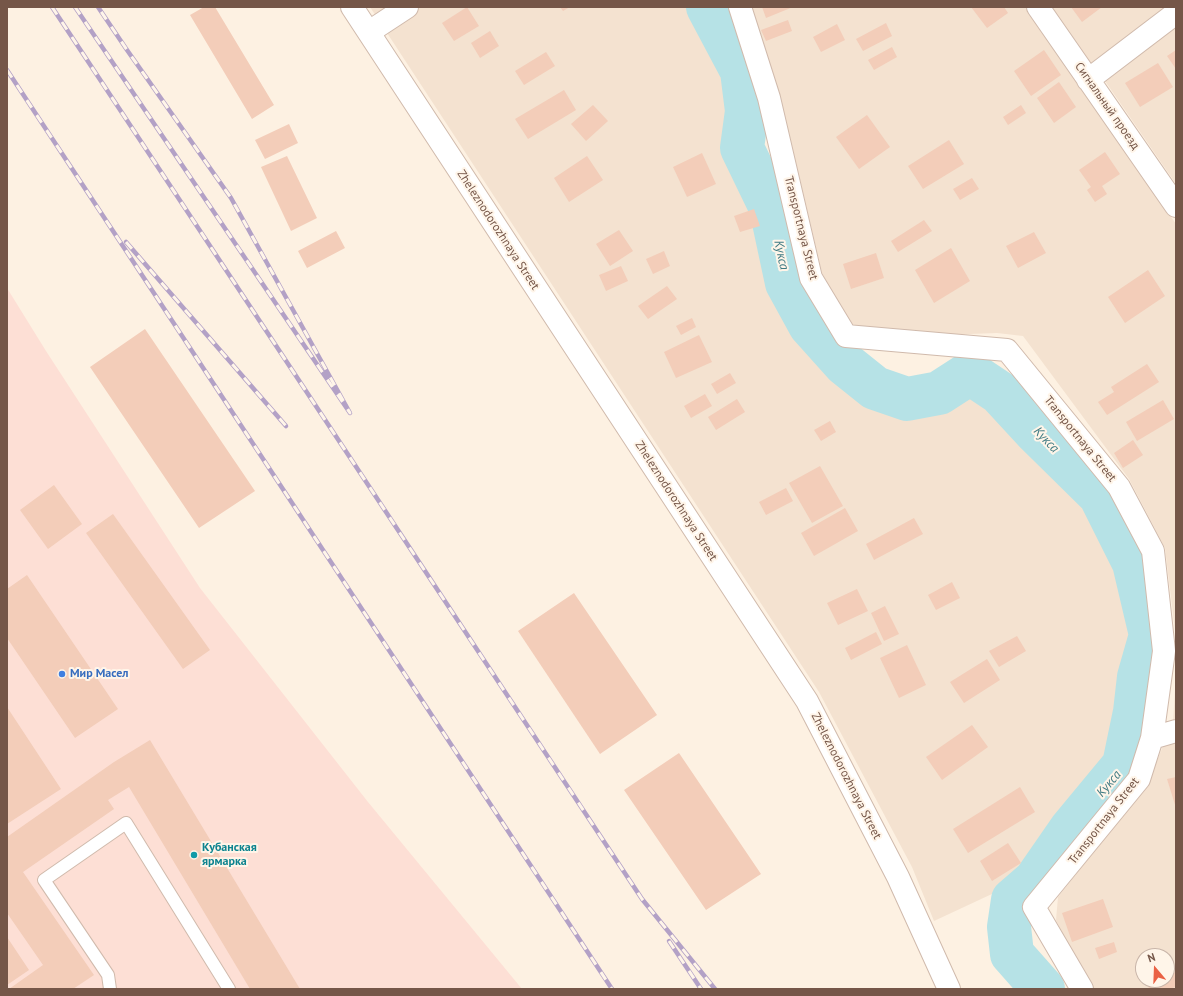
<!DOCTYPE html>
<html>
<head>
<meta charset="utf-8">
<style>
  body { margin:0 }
  #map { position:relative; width:1183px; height:996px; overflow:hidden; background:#fdf1e2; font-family:"PT Sans",sans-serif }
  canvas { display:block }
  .frame { position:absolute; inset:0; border:8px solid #755648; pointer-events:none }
  .north { position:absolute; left:1135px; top:948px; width:40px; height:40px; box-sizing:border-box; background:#fff5e9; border:1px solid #c8b5a9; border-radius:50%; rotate:341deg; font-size:11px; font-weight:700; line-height:16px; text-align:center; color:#755648 }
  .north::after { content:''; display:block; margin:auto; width:14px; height:18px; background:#ea6144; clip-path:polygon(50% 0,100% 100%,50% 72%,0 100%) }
</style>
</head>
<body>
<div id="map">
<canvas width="1183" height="996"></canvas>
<div class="frame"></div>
<div class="north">N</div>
</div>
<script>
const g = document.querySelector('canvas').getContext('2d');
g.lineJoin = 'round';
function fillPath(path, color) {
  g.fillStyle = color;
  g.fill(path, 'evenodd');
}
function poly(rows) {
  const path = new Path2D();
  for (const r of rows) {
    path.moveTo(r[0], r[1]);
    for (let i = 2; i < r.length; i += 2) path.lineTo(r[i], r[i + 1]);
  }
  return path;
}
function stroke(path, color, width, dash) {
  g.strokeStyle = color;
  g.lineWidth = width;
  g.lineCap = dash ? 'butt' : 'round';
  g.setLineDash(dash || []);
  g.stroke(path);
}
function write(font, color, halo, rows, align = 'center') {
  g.font = font + ' "PT Sans",sans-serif';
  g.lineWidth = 4;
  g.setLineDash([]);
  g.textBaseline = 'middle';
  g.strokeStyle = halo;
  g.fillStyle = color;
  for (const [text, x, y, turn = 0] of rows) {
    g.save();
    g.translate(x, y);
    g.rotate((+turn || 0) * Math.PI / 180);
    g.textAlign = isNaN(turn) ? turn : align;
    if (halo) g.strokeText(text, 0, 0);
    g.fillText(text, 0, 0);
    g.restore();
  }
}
fillPath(poly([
  [370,7,693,7,731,73,734,111,732,149,760,210,778,282,803,334,836,371,872,400,907,409,980,392,1094,502,1124,565,1139,635,1131,673,1116,759,1009,886,934,921,912,867,819,692],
  [751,7,1169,7,1075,77,1176,224,1176,639,1165,548,1129,479,1023,336,997,333,915,336,851,328,822,273,780,95],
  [1176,25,1176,184,1105,81],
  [1176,672,1176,723,1173,724],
  [1176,743,1176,989,1092,989,1080,975,1056,920,1058,897,1148,783,1163,746],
  [1143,956,1167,956,1167,980,1143,980]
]), '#f4e2d0');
fillPath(poly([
  [7,288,46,351,200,588,368,802,522,989,7,989]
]), '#fddfd5');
stroke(poly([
  [708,7,742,71,747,111,742,148,771,208,787,283,810,325,845,364,875,388,907,399,939,393,970,373,1000,393,1036,432,1100,495,1134,563,1151,635,1139,677,1135,712,1124,765,1071,829,1035,881,1013,900,1009,927,1012,954,1043,989]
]), '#b6e2e6', 44);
fillPath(poly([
  [204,7,215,7,274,105,252,119,190,15],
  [467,7,479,26,454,41,442,23],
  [560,7,570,7,563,11],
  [762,7,793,7,766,18],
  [971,7,1004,7,1008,13,987,28],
  [1071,7,1102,7,1082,22],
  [788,20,792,31,766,41,761,30],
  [886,23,892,36,863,51,856,39],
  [837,24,845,40,821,52,813,37],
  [490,31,499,46,480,58,471,43],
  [892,47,897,57,874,70,868,60],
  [1044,50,1061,75,1031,96,1014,71],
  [1176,50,1176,69,1167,56],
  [546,52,555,66,524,85,515,71],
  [1158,63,1173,87,1140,107,1125,83],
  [1059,82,1076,107,1054,123,1037,98],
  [564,90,576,110,528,139,515,119],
  [593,105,608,121,586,141,571,124],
  [1021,105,1026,113,1008,125,1003,117],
  [867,115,890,147,859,169,836,137],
  [289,124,298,143,265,159,255,140],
  [949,140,964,164,923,189,908,166],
  [1105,152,1120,174,1102,186,1107,194,1095,202,1087,190,1091,187,1079,170],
  [702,153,716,184,687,197,673,167],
  [287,156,317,218,291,231,261,167],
  [587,156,603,180,569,202,554,178],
  [972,178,979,189,960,200,953,189],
  [754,209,760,226,740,232,734,216],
  [924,220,932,231,898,252,891,241],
  [619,230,633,251,610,266,596,244],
  [336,231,345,248,307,268,298,251],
  [1034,232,1046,253,1018,268,1006,246],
  [951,248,970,281,934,303,915,270],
  [664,251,670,266,653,274,646,259],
  [876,253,884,278,851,289,843,264],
  [621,266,628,281,606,291,599,275],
  [1148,270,1165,296,1125,323,1108,297],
  [667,286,677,299,648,319,638,306],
  [692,318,696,327,681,335,676,326],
  [145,329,255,491,199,528,90,367],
  [699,335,712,362,676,378,664,352],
  [1147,364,1159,382,1107,415,1098,402,1114,392,1111,387],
  [730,373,736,383,717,394,711,384],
  [705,394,712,406,691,418,684,406],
  [737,399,745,412,716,430,708,417],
  [1163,400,1174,419,1137,441,1126,422],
  [830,421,836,432,821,441,814,430],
  [1133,440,1143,455,1123,468,1114,453],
  [820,466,843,506,812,523,789,483],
  [54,485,82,524,48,549,20,510],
  [786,488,793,501,766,515,759,502],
  [845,508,858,531,814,556,801,533],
  [113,514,210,650,183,669,86,533],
  [914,518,923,534,874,560,866,544],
  [27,575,118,709,75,738,7,638,7,589],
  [952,582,960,598,936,610,928,595],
  [857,589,868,611,838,625,827,603],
  [574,593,657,715,600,754,518,631],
  [885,606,899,634,884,641,871,613],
  [876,632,882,644,851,660,845,648],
  [1017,636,1026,651,999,667,989,651],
  [907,645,926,685,899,698,880,658],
  [987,659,1000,680,964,703,950,682],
  [7,707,61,789,7,824],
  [972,725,988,747,942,780,926,757],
  [150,740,300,989,250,989,129,787,108,800,114,809,23,872,94,975,73,989,9,989,43,965,7,913,7,837,114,762],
  [679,753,761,874,706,910,624,790],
  [1176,777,1176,808,1167,779],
  [1020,787,1035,812,968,853,953,829],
  [1008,843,1021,863,992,881,980,861],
  [1103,899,1113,927,1072,942,1062,913],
  [7,937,29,970,7,985],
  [1114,942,1117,952,1099,959,1095,948],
  [1176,972,1176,987,1169,989,1149,989,1147,982,1153,980,1167,980,1167,975]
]), '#f3cdb9');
const service = poly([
  [110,989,108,975,44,880,126,823,229,989]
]);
const minor = poly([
  [352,7,807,701,898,877,949,989],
  [740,7,769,98,811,278,846,336,1007,350,1119,487,1153,551,1164,651,1152,738,1139,779,1034,907,1082,989],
  [1038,7,1176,206],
  [369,32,407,7],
  [1088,80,1176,13],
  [1152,738,1176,731]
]);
stroke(service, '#d0baac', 14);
stroke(minor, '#d0baac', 24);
stroke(service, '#fff', 12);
stroke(minor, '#fff', 22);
const rail = poly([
  [52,7,642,899,715,989],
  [75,7,350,413,231,198,127,50,98,7],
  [7,70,612,989],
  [126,242,286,426],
  [669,941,701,989]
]);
stroke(rail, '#b3a1c6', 4.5);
stroke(rail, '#fff5e9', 3, [9]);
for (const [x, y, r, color] of [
  [62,674,4,"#3f7fe0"],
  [194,855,4,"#0f9aa8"]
]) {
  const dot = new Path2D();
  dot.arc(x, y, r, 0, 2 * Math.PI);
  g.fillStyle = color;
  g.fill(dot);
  stroke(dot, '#fff5e9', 1.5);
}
write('12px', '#755648', '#fff5e9', [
  ["Сигнальный проезд",1107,106,55],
  ["Transportnaya Street",801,228,76],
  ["Zheleznodorozhnaya Street",498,230,57],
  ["Transportnaya Street",1080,439,51],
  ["Zheleznodorozhnaya Street",676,501,57],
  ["Zheleznodorozhnaya Street",846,776,63],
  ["Transportnaya Street",1104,821,-52]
]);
write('bold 12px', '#366cbe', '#fff5e9', [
  ["Мир Масел",70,674]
], 'left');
write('bold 12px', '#0d838f', '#fff5e9', [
  ["Кубанская",202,848],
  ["ярмарка",202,862]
], 'left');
write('italic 13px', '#3f7a82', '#fff5e9', [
  ["Кукса",781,255,78],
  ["Кукса",1046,440,46],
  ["Кукса",1109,784,-50]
]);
</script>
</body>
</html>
